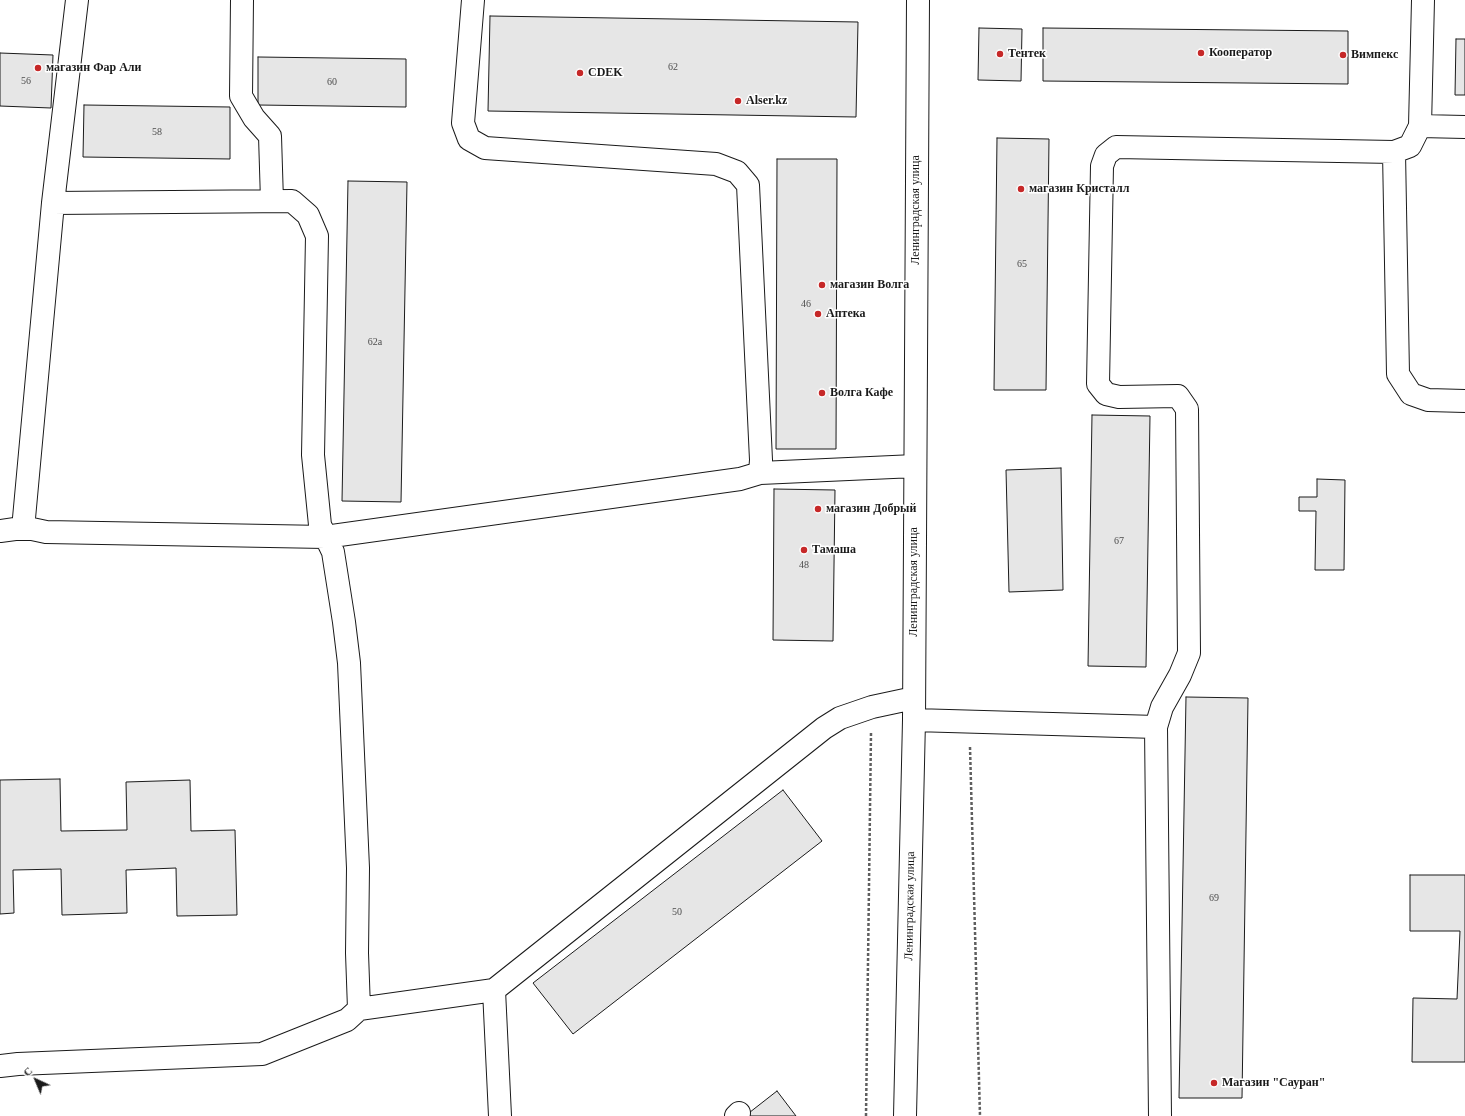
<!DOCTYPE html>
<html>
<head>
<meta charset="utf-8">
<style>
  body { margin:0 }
  #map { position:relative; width:1465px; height:1116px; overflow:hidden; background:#fff; font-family:Georgia,serif }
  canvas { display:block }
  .north { position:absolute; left:16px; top:1060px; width:40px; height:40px; -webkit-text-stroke:3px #fff; paint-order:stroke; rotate:316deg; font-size:11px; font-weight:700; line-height:16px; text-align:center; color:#1a1a1a }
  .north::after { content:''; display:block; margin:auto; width:14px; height:18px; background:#1a1a1a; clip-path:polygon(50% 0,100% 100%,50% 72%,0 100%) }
</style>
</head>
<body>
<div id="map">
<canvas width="1465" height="1116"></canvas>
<div class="north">С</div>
</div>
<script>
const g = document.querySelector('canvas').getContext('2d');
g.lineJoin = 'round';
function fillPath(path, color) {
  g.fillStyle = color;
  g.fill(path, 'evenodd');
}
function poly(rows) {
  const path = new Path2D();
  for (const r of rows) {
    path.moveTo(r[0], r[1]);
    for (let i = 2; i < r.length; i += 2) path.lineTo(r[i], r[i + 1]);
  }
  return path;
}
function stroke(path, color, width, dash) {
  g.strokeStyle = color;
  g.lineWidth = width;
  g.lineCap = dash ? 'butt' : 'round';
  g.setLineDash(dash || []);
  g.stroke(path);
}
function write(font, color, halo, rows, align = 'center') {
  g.font = font + ' Georgia,serif';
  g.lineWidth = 3;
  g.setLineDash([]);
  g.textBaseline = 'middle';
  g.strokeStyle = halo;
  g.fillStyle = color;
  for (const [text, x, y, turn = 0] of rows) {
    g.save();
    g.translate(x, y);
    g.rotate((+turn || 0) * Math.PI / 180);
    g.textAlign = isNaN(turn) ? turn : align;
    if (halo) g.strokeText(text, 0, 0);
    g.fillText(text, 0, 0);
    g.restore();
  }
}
const building = poly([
  [490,16,858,22,856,117,488,111,490,16],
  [979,28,1022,29,1021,81,978,80,979,28],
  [1043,28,1348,31,1348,84,1043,81,1043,28],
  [1456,39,1465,39,1465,95,1455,95,1456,39],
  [0,53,53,55,51,108,0,106,0,53],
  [258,57,406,59,406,107,258,105,258,57],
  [84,105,230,107,230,159,83,157,84,105],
  [997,138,1049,139,1046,390,994,390,997,138],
  [777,159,837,159,836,449,776,449,777,159],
  [348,181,407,182,401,502,342,501,348,181],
  [1092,415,1150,416,1146,667,1088,666,1092,415],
  [1061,468,1063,590,1009,592,1006,470,1061,468],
  [1317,479,1345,480,1344,570,1315,570,1316,511,1299,511,1299,497,1317,497,1317,479],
  [774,489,835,490,833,641,773,640,774,489],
  [1186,697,1248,698,1242,1098,1179,1098,1186,697],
  [60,779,61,831,127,830,126,782,190,780,191,831,235,830,237,915,177,916,176,868,126,870,127,913,62,915,61,869,13,870,14,913,0,914,0,780,60,779],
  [783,790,822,841,573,1034,533,983,783,790],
  [1410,875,1465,875,1465,1062,1412,1062,1413,998,1457,999,1460,931,1410,931,1410,875],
  [777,1091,796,1116,745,1116,777,1091]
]);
fillPath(building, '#e6e6e6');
stroke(building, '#1a1a1a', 1);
const minor = poly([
  [242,0,241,96,254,118,270,136,272,201],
  [1420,126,1465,127],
  [1394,152,1398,374,1411,394,1428,400,1465,401],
  [53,203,292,201,308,215,317,236,313,455,320,525,333,552,344,622,349,663,358,868,357,953,359,1009,494,990,500,1116],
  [760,473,915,466],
  [23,529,53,203,77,0],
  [0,531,15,529,32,529,46,532,325,537,740,479,760,473,761,460,748,185,737,172,716,164,485,148,469,139,463,123,473,0],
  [914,720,1156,727],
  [494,990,824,728,840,718,872,707,914,698],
  [0,1066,18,1064,262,1054,347,1020,359,1009],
  [736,1116,739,1113],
  [905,1116,914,720,918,0],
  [1160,1116,1156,727,1162,707,1180,675,1189,653,1187,409,1178,396,1119,397,1106,394,1098,384,1102,166,1106,155,1116,147,1394,152,1410,146,1420,126,1423,0]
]);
stroke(minor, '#1a1a1a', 24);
stroke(poly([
  [970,747,980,1116],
  [866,1116,871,733]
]), '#5f5f5f', 2.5, [3, 2]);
stroke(minor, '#fff', 22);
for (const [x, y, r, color] of [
  [1201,53,4,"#c62828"],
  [1000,54,4,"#c62828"],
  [1343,55,4,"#c62828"],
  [38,68,4,"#c62828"],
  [580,73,4,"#c62828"],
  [738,101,4,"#c62828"],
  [1021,189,4,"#c62828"],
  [822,285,4,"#c62828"],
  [818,314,4,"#c62828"],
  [822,393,4,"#c62828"],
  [818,509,4,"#c62828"],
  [804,550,4,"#c62828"],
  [1214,1083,4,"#c62828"]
]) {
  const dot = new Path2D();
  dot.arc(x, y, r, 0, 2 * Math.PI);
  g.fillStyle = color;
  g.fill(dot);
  stroke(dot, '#fff', 1.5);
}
write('10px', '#4d4d4d', null, [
  ["62",673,67],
  ["56",26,81],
  ["60",332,82],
  ["58",157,132],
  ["65",1022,264],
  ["46",806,304],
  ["62а",375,342],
  ["67",1119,541],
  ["48",804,565],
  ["69",1214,898],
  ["50",677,912]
]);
write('bold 12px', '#1a1a1a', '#fff', [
  ["Кооператор",1209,53],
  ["Тентек",1008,54],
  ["Вимпекс",1351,55],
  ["магазин Фар Али",46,68],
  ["CDEK",588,73],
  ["Alser.kz",746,101],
  ["магазин Кристалл",1029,189],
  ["магазин Волга",830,285],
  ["Аптека",826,314],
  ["Волга Кафе",830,393],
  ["магазин Добрый",826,509],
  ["Тамаша",812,550],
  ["Магазин \"Сауран\"",1222,1083]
], 'left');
write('12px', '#1a1a1a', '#fff', [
  ["Ленинградская улица",916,210,-90],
  ["Ленинградская улица",914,582,-90],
  ["Ленинградская улица",910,906,-89]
]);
</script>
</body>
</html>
